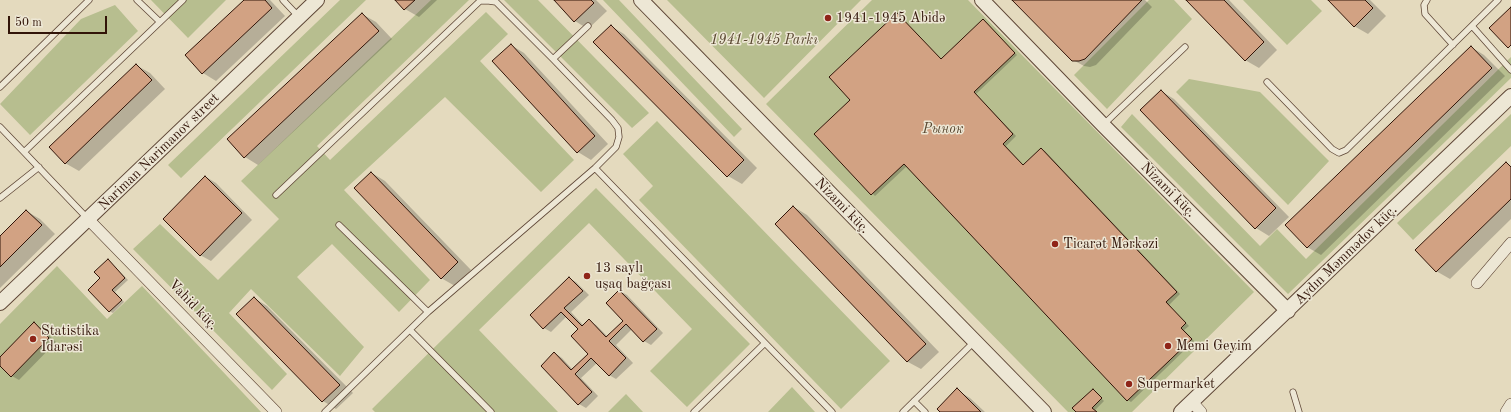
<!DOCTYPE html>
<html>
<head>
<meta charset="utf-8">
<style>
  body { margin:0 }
  #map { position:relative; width:1511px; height:412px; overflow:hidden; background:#e4dabe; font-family:"Old Standard TT",serif }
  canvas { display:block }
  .scale { position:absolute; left:8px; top:16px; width:99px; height:18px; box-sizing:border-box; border:2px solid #311408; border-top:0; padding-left:5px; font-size:12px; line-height:14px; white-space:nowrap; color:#311408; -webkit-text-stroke:3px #ede7d5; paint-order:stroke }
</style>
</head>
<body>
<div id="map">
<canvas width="1511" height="412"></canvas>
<div class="scale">50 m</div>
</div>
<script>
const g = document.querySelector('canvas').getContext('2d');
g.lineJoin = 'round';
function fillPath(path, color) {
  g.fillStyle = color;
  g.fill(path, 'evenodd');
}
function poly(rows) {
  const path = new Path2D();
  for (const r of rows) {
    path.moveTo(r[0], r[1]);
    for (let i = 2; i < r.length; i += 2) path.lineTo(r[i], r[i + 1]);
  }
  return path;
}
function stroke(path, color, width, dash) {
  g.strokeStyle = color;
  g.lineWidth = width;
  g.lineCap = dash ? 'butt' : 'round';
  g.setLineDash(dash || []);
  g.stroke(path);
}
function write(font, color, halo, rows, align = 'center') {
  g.font = font + ' "Old Standard TT",serif';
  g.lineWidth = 3;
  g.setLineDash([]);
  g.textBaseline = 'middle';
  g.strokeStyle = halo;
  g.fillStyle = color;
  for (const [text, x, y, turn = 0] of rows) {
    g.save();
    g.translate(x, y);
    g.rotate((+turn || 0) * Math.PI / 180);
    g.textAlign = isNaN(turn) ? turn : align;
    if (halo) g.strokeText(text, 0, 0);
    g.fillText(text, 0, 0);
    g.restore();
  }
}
fillPath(poly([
  [151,0,226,0,188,38],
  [340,0,366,0,181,178,168,165],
  [431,0,469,0,317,146,330,160,486,12,508,34,480,61,574,160,541,192,445,97,344,190,430,280,399,312,332,244,297,277,364,347,340,376,251,289,229,313,287,374,272,390,133,249,160,224,218,280,279,219,241,181],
  [504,0,538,0,649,113,632,128],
  [603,0,619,0,742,129,734,137],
  [667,0,861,0,764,98],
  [872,0,968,0,1254,292,1132,412,1068,412,766,104],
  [1149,0,1174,0,1192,19,1107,109,1074,75],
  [1243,0,1311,0,1322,11,1287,45],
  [115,5,138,31,30,135,0,104,81,19],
  [1511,57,1511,78,1288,294,1121,127,1132,114,1260,246,1277,229,1306,259],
  [1189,79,1260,92,1329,161,1288,205,1176,92],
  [1511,114,1511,146,1413,240,1397,223],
  [657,121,890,361,841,409,639,200,653,186,623,154],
  [596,188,750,344,687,407,650,371,692,329,589,223,479,330,558,412,375,412,372,409],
  [57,266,107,319,142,286,261,412,0,412,0,324],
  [792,387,815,412,768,412],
  [626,394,643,412,608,412]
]), '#b7be8f');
fillPath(poly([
  [245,0,270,0,285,16,216,81,203,73],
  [397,0,437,0,419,17,405,9],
  [555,0,596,0,607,11,588,29,575,21],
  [1014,0,1145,0,1152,7,1096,65,1090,67,1084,66,1073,60],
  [1188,0,1229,0,1277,50,1259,68,1245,60],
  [1329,0,1370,0,1386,16,1368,34,1354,26],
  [362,14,376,22,392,39,258,165,245,157],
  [897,14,942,60,983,20,986,22,1017,55,976,94,1016,136,1006,146,1024,166,1041,149,1045,151,1180,294,1169,305,1189,326,1184,330,1194,341,1131,402,1128,400,907,166,875,196,815,134,852,100],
  [611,26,624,34,757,168,742,184,728,176],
  [511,45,524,53,608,144,591,160,578,152],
  [1471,47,1484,55,1505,76,1321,255,1307,247],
  [136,65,150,73,165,89,79,171,65,163],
  [1161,91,1174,99,1289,217,1269,236,1256,228],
  [1506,163,1511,166,1511,219,1450,279,1436,271],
  [372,173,385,181,471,270,455,286,441,278],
  [206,177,216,183,252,220,211,261,200,255],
  [794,207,807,215,939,352,921,369,908,362,776,224],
  [26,211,40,219,55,234,0,288,0,237],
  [108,260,128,280,115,292,124,302,113,313,109,311],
  [569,278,576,282,589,295,571,312,584,326,589,321,596,325,608,337,624,321,620,291,627,295,663,333,651,345,644,341,632,329,616,345,633,363,616,379,609,375,597,363,581,378,598,396,586,408,579,404,555,353,562,358,573,370,589,354,580,329,567,316,551,332,544,328],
  [254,298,267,306,353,393,336,409,323,401,238,314],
  [34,324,41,328,56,342,19,380,12,376,0,365,0,358],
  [957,390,970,398,985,412,941,412],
  [1093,390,1104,401,1095,410,1097,412,1077,412]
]), '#0003');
const building = poly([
  [244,0,265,0,272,8,202,74,185,55,244,0],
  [395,0,415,0,404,10,395,0],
  [554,0,591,0,594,3,574,22,554,0],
  [1012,0,1142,0,1085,59,1079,61,1072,61,1012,0],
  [1186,0,1224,0,1264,42,1245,61,1186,0],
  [1328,0,1365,0,1373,8,1354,27,1328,0],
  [1511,7,1511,45,1508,48,1489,28,1511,7],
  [362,13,379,31,244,158,227,139,362,13],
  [897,13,941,59,983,19,1015,53,974,92,1013,134,1003,144,1023,165,1041,148,1177,292,1166,302,1186,323,1181,328,1192,339,1127,401,904,164,871,195,814,134,850,100,829,77,897,13],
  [611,25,744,160,727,177,593,42,611,25],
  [511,44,595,136,577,153,492,61,511,44],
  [1471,46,1492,68,1307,248,1285,225,1471,46],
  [136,64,152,80,65,164,49,147,136,64],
  [1161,90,1276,208,1255,229,1140,110,1161,90],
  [1506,162,1511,167,1511,199,1436,272,1415,250,1506,162],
  [371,172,458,262,441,279,354,188,371,172],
  [205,176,242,213,200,256,163,219,205,176],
  [793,206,926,344,907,362,775,224,793,206],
  [26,210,42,225,0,267,0,236,26,210],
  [108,259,125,278,112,290,122,300,109,312,88,290,100,278,94,272,108,259],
  [569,277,583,291,564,308,582,326,589,319,606,337,623,321,606,303,619,290,657,329,643,342,626,324,609,341,626,358,609,376,591,358,575,374,592,392,578,405,541,366,554,352,571,370,588,354,571,336,578,329,561,312,543,329,530,315,569,277],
  [254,297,340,385,322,402,236,314,254,297],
  [34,322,49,338,11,377,0,366,0,357,34,322],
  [957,388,981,412,940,412,937,409,957,388],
  [1093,389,1102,398,1092,408,1097,412,1076,412,1072,408,1093,389]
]);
fillPath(building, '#d2a283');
stroke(building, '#311408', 1);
const service = poly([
  [137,0,160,22],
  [283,0,299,17],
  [1427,0,1424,5,1425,14,1453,45],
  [1472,26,1511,70],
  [553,59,588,26],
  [1267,82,1332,149,1339,153,1346,150,1498,0],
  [0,87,89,0],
  [1103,125,1185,47],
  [0,127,88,219],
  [24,152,183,0],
  [595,168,832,412],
  [276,195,480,1,489,1,496,2,553,59,612,120,618,128,619,137,616,147,595,168,428,312,325,412],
  [0,198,39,167],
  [339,225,428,312],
  [410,330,491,412],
  [1293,392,1299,412],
  [914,401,925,412],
  [694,412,765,343],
  [903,412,974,342]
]);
const minor = poly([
  [88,219,276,412],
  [1477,283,1511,243],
  [1192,402,1201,412],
  [1506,412,1511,404]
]);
const tertiary = poly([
  [641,0,1044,412],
  [982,0,1103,125,1288,311],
  [0,303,317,0],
  [1181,412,1511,96]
]);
stroke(service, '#5e4636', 7);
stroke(minor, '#5e4636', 12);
stroke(tertiary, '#5e4636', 16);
stroke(service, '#ede7d5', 5.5);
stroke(minor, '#ede7d5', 11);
stroke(tertiary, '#ede7d5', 14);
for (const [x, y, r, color] of [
  [828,18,4,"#8f2418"],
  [1055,244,4,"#8f2418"],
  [587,276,4,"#8f2418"],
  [33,339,4,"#8f2418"],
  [1168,346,4,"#8f2418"],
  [1129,384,4,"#8f2418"]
]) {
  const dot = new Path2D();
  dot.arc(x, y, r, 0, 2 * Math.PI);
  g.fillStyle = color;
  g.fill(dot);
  stroke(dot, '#ede7d5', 1.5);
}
write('14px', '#311408', '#ede7d5', [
  ["1941-1945 Abidə",836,18],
  ["Ticarət Mərkəzi",1063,244],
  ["13 saylı",595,268],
  ["uşaq bağçası",595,284],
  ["Statistika",41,331],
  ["Idarəsi",41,347],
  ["Memi Geyim",1176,346],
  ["Supermarket",1137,384]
], 'left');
write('italic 14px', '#594730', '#ede7d5', [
  ["1941-1945 Parkı",764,40],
  ["Рынок",943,129]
]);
write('14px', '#311408', '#ede7d5', [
  ["Nariman Narimanov street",159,152,-44],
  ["Nizami küç.",1168,190,45],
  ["Nizami küç.",842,206,46],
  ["Aydın Məmmədov küç.",1346,255,-44],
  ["Vahid küç.",193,305,46]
]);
</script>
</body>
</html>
